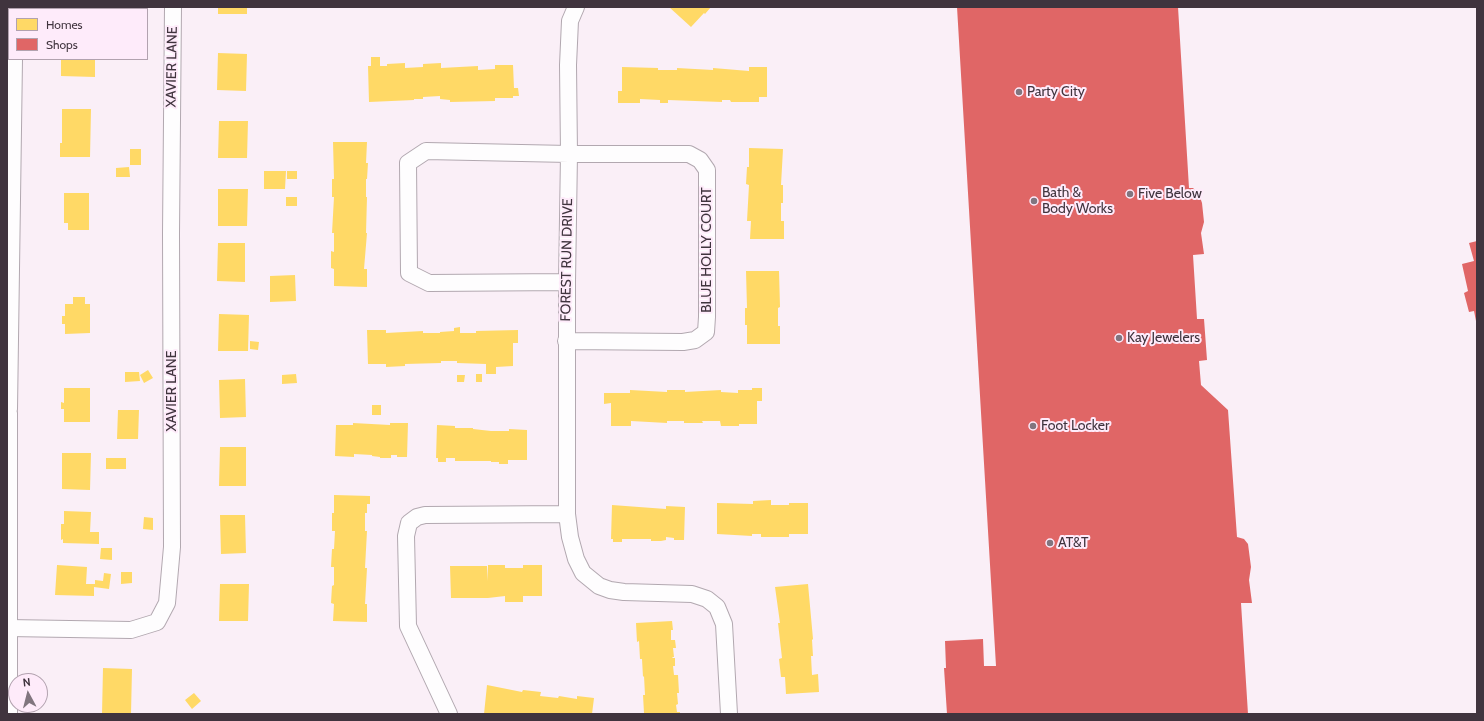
<!DOCTYPE html>
<html>
<head>
<meta charset="utf-8">
<style>
  body { margin:0 }
  #map { position:relative; width:1484px; height:721px; overflow:hidden; background:#faeff7; font-family:Cabin,sans-serif }
  canvas { display:block }
  .frame { position:absolute; inset:0; border:8px solid #40343e; pointer-events:none }
  .legend { position:absolute; left:8px; top:8px; width:140px; height:52px; box-sizing:border-box; background:#feebfa; border:1px solid #b2a2af; margin:0; padding:5px 7px; list-style:none; font-size:12px; color:#40343e }
  .legend li { display:flex; align-items:center; gap:8px; height:20px }
  .legend b { width:20px; border:1px solid #b2a2af }
  .north { position:absolute; left:8px; top:673px; width:40px; height:40px; box-sizing:border-box; background:#feebfa; border:1px solid #b2a2af; border-radius:50%; rotate:353deg; font-size:11px; font-weight:700; line-height:16px; text-align:center; color:#40343e }
  .north::after { content:''; display:block; margin:auto; width:14px; height:18px; background:#81757f; clip-path:polygon(50% 0,100% 100%,50% 72%,0 100%) }
</style>
</head>
<body>
<div id="map">
<canvas width="1484" height="721"></canvas>
<div class="frame"></div>
<ul class="legend">
<li><b style="height:11px;background:#ffd966"></b>Homes</li>
<li><b style="height:11px;background:#e06666"></b>Shops</li>
</ul>
<div class="north">N</div>
</div>
<script>
const g = document.querySelector('canvas').getContext('2d');
g.lineJoin = 'round';
function fillPath(path, color) {
  g.fillStyle = color;
  g.fill(path, 'evenodd');
}
function poly(rows) {
  const path = new Path2D();
  for (const r of rows) {
    path.moveTo(r[0], r[1]);
    for (let i = 2; i < r.length; i += 2) path.lineTo(r[i], r[i + 1]);
  }
  return path;
}
function stroke(path, color, width, dash) {
  g.strokeStyle = color;
  g.lineWidth = width;
  g.lineCap = dash ? 'butt' : 'round';
  g.setLineDash(dash || []);
  g.stroke(path);
}
function write(font, color, halo, rows, align = 'center') {
  g.font = font + ' Cabin,sans-serif';
  g.lineWidth = 4;
  g.setLineDash([]);
  g.textBaseline = 'middle';
  g.strokeStyle = halo;
  g.fillStyle = color;
  for (const [text, x, y, turn = 0] of rows) {
    g.save();
    g.translate(x, y);
    g.rotate((+turn || 0) * Math.PI / 180);
    g.textAlign = isNaN(turn) ? turn : align;
    if (halo) g.strokeText(text, 0, 0);
    g.fillText(text, 0, 0);
    g.restore();
  }
}
fillPath(poly([
  [56,7,82,7,82,9,56,9],
  [218,7,247,7,247,14,218,14],
  [669,7,711,7,705,14,704,13,691,27],
  [218,53,247,54,246,91,217,90],
  [371,57,380,57,380,66,387,66,387,64,405,63,405,68,423,67,423,64,441,63,441,68,478,66,478,70,495,69,495,65,513,65,514,88,518,88,519,96,513,96,513,98,495,98,495,101,450,102,450,100,440,99,440,96,423,97,423,99,414,99,414,100,369,102,368,66,371,66],
  [61,59,95,59,95,77,61,76],
  [622,67,658,68,658,70,677,70,677,68,713,70,713,68,749,71,749,67,767,67,767,97,759,97,759,102,731,102,730,100,722,100,722,102,668,100,668,103,660,103,660,100,640,99,640,103,618,103,618,91,622,91],
  [62,109,91,109,90,157,60,157,60,143,62,143],
  [219,121,248,121,247,158,218,158],
  [333,142,367,142,366,163,368,163,367,179,366,179,366,197,367,197,366,233,367,233,364,269,367,269,367,287,334,286,334,269,331,268,331,251,334,252,334,233,332,233,334,197,332,197,332,179,334,179],
  [749,148,783,149,781,185,783,185,783,203,781,203,781,221,784,221,784,239,750,239,751,221,747,221,749,185,746,184,747,167,749,167],
  [130,149,141,149,141,165,130,165],
  [129,167,130,177,116,177,116,168],
  [264,171,286,171,285,189,264,189],
  [287,171,297,171,297,179,287,179],
  [218,189,248,189,247,226,218,226],
  [64,193,89,193,89,230,68,230,68,223,64,223],
  [286,197,297,197,297,206,286,206],
  [218,243,245,243,245,282,217,281],
  [746,271,779,271,780,307,778,308,778,326,780,326,780,344,747,344,747,325,745,325,745,308,747,308],
  [295,275,296,301,270,302,270,276],
  [73,297,85,297,85,304,90,304,90,333,65,334,65,324,62,324,62,316,65,316,65,304,73,304],
  [219,314,249,315,248,351,218,351],
  [460,327,460,333,476,333,476,331,518,330,518,343,513,343,513,366,496,367,496,374,486,374,486,364,457,363,457,361,441,361,441,363,405,364,405,366,386,367,386,364,368,364,367,330,386,330,386,333,423,331,423,333,440,333,440,332,454,331,454,328],
  [250,341,259,342,258,350,250,349],
  [148,370,153,378,144,383,140,375],
  [125,372,139,372,140,381,125,382],
  [296,374,297,383,282,384,282,375],
  [476,374,482,374,482,382,476,382],
  [457,375,465,375,464,382,457,382],
  [245,379,246,417,220,418,219,380],
  [64,388,90,388,90,422,64,422,64,409,61,409,61,402,64,403],
  [752,388,762,388,762,401,757,401,757,424,739,424,739,426,721,426,720,421,702,421,703,423,684,423,684,421,667,421,667,423,631,421,631,426,611,426,611,403,604,404,604,393,630,393,630,390,667,392,667,390,685,390,685,392,721,390,721,392,738,393,738,390,752,390],
  [372,405,381,405,381,415,372,415],
  [118,410,139,410,138,439,117,439],
  [353,423,390,425,390,423,408,423,407,457,397,457,397,455,391,455,391,458,380,458,380,457,372,456,372,455,354,454,354,457,335,456,336,425,353,425],
  [437,425,455,426,455,428,473,428,473,429,491,431,509,431,509,429,527,430,527,460,508,460,508,464,499,464,499,462,491,462,491,461,455,461,455,458,446,458,446,462,438,462,438,458,436,458],
  [220,447,246,447,246,486,219,486],
  [62,453,91,453,90,490,62,489],
  [106,458,126,458,126,469,106,469],
  [334,495,370,496,370,504,367,504,367,513,365,513,365,531,367,531,365,568,367,568,365,604,367,604,367,622,333,621,334,604,331,603,332,586,334,585,334,567,331,567,332,549,334,549,335,531,332,531,332,513,334,513],
  [771,500,771,505,789,505,789,503,808,503,808,534,789,534,789,537,761,537,761,534,752,534,752,536,717,534,717,503,753,504,753,501],
  [612,505,666,509,666,506,685,507,684,540,674,540,674,538,666,537,666,540,661,541,651,541,651,539,622,539,622,542,613,542,613,539,611,539],
  [64,511,91,512,90,532,99,532,99,544,63,543,63,539,61,540,61,524,64,524],
  [220,515,245,515,246,553,221,554],
  [144,517,153,518,153,530,143,529],
  [101,548,112,548,112,560,100,559],
  [57,565,87,567,86,584,95,584,95,580,103,581,104,573,111,574,109,589,94,587,94,596,55,595],
  [488,565,505,565,505,568,523,568,523,565,542,565,542,596,523,596,523,602,505,602,505,596,488,598,451,598,450,566,487,566,488,581],
  [121,572,132,572,132,583,121,584],
  [220,584,249,584,248,621,219,621],
  [808,584,813,639,812,640,813,656,811,656,812,675,818,674,819,692,786,694,785,677,781,677,779,659,782,658,778,623,780,623,775,587],
  [672,621,673,630,671,630,671,640,675,640,676,648,673,648,674,657,672,657,673,658,675,658,675,666,673,666,674,675,678,675,679,693,677,693,678,704,676,705,677,712,680,712,680,714,647,714,644,713,643,695,645,695,644,676,643,677,642,659,640,659,639,641,637,642,636,623],
  [103,668,132,669,131,714,102,714],
  [487,685,522,692,523,690,541,692,540,696,558,698,559,696,577,699,577,696,594,698,592,714,484,714],
  [194,693,201,701,192,709,185,700]
]), '#ffd966');
fillPath(poly([
  [957,7,1178,7,1189,188,1193,188,1199,194,1202,203,1204,222,1201,233,1204,254,1193,255,1197,319,1204,319,1207,360,1199,361,1201,385,1228,410,1237,537,1244,539,1248,544,1251,567,1249,580,1252,603,1241,603,1248,714,947,714,944,668,946,668,945,641,983,639,984,666,996,666],
  [1477,241,1477,321,1476,321,1474,311,1469,312,1464,293,1468,291,1462,264,1474,261,1469,243]
]), '#e06666');
const minor = poly([
  [566,341,683,342,695,340,706,332,707,317,707,170,700,160,689,154,569,154,426,151,408,163,409,273,429,283,567,282],
  [567,514,567,282,569,154,568,65,570,21,576,7],
  [8,628,131,630,157,622,167,603,172,547,171,233,173,7],
  [449,714,408,626,406,536,409,523,417,517,425,515,567,514,570,537,576,559,583,573,599,586,610,590,624,592,692,594,707,599,717,607,724,624,729,714]
]);
const tertiary = poly([
  [12,9,12,7],
  [7,409,12,59],
  [7,413,7,714]
]);
stroke(minor, '#b2a8b0', 18);
stroke(tertiary, '#b2a8b0', 22);
stroke(minor, '#fefdfe', 16);
stroke(tertiary, '#fefdfe', 20);
for (const [x, y, r, color] of [
  [1019,92,4,"#81757f"],
  [1130,194,4,"#81757f"],
  [1034,201,4,"#81757f"],
  [1119,338,4,"#81757f"],
  [1033,426,4,"#81757f"],
  [1050,543,4,"#81757f"]
]) {
  const dot = new Path2D();
  dot.arc(x, y, r, 0, 2 * Math.PI);
  g.fillStyle = color;
  g.fill(dot);
  stroke(dot, '#feebfa', 1.5);
}
write('14px', '#40343e', '#feebfa', [
  ["XAVIER LANE",172,67,-89],
  ["BLUE HOLLY COURT",707,250,-90],
  ["FOREST RUN DRIVE",567,260,-89],
  ["XAVIER LANE",172,391,-90]
]);
write('14px', '#40343e', '#feebfa', [
  ["Party City",1027,92],
  ["Bath &",1042,193],
  ["Body Works",1042,209],
  ["Five Below",1138,194],
  ["Kay Jewelers",1127,338],
  ["Foot Locker",1041,426],
  ["AT&T",1058,543]
], 'left');
</script>
</body>
</html>
